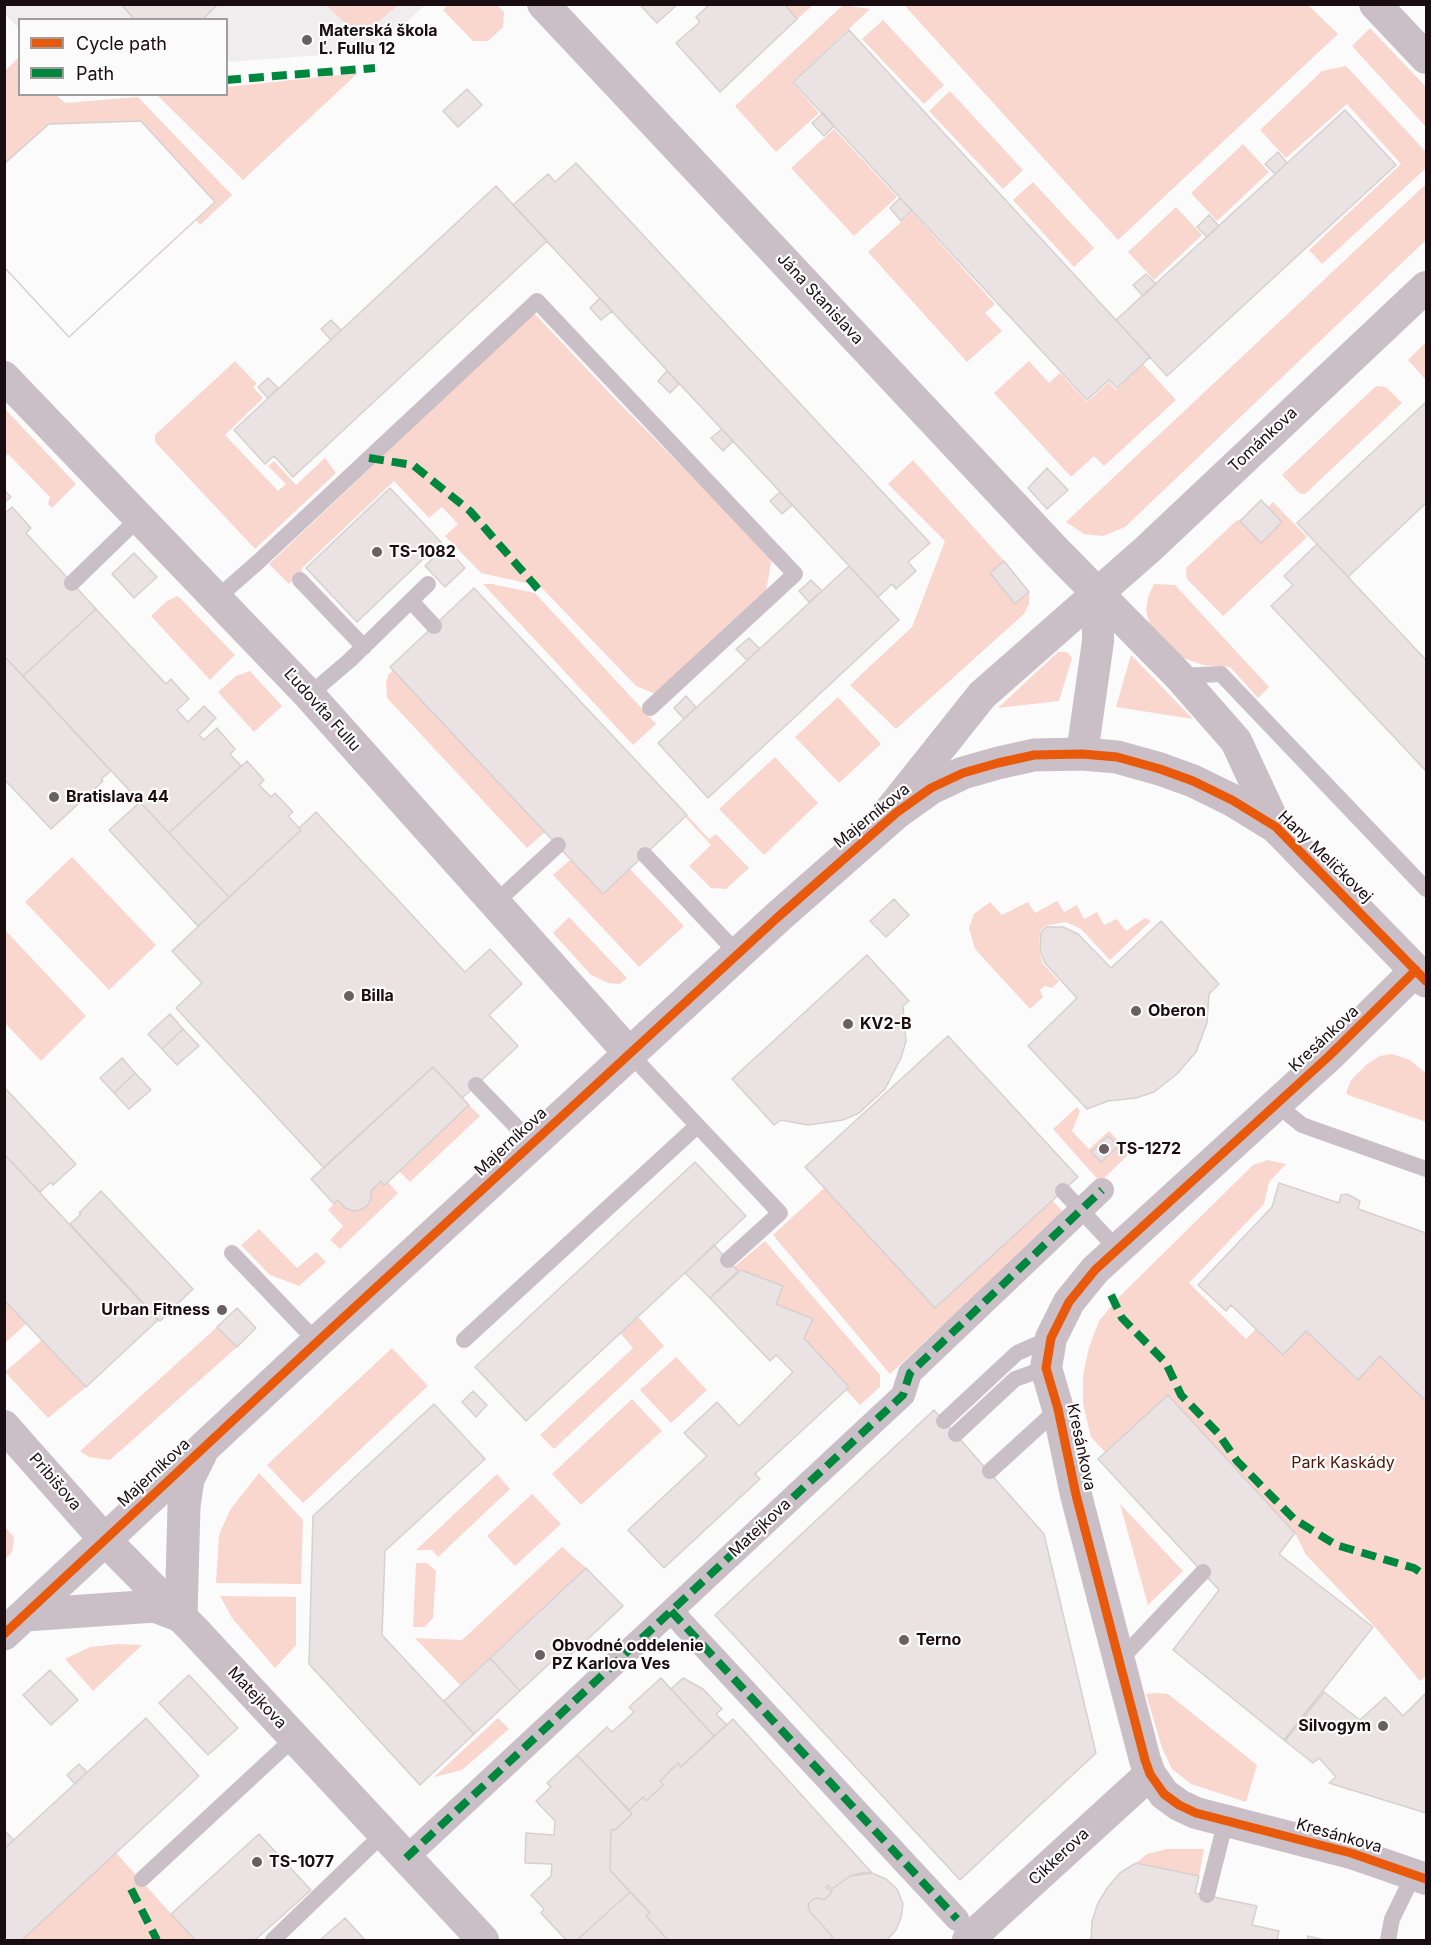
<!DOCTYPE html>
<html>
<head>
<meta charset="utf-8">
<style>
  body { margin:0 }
  #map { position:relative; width:1431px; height:1945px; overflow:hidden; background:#fbfbfb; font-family:Inter,sans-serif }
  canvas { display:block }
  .frame { position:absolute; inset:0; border:6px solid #1a0d12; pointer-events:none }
  .legend { position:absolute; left:18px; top:18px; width:210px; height:78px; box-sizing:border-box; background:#fbfbfb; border:2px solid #a19c9e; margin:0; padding:8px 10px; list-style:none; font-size:18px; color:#1a0d12 }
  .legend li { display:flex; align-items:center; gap:12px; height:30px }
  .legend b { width:30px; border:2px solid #a19c9e }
</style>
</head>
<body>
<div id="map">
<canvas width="1431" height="1945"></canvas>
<div class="frame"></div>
<ul class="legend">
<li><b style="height:8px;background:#e8590c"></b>Cycle path</li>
<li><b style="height:8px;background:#00873e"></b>Path</li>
</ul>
</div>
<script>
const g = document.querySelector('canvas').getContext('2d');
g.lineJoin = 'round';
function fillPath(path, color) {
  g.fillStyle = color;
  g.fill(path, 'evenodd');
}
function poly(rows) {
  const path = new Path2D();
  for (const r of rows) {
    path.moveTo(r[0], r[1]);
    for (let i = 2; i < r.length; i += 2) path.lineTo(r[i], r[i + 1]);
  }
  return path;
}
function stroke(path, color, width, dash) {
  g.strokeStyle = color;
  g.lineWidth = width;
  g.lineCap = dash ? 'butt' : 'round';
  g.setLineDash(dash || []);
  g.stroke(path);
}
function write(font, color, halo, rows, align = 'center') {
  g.font = font + ' Inter,sans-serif';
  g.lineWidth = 4.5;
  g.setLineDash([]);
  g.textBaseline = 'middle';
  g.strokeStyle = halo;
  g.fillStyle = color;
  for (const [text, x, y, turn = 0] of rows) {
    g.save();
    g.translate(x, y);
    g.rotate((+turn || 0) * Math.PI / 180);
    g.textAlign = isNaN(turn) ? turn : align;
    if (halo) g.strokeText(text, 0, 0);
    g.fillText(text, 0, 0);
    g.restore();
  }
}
fillPath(poly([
  [5,4,425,5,375,51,227,62,226,20,20,20,19,29,5,14]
]), '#f1ecee');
fillPath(poly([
  [326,5,398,5,370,29,353,31],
  [448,5,497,5,504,12,503,27,488,41,473,41,443,10],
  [784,5,813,5,797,19],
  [843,5,870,9,792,82,819,113,776,152,735,106],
  [904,5,1308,5,1338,34,1118,240],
  [883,20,944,85,924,104,862,39],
  [1370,28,1426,87,1426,127,1352,46],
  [19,57,20,94,56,95,65,103,138,97,232,195,200,225,196,220,215,202,141,121,49,124,5,164,5,71],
  [1346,66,1426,152,1426,168,1322,264,1309,250,1401,164,1347,104,1286,158,1260,130,1322,71],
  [358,73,243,180,157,95,226,94,227,87],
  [950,91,1023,170,1003,189,929,111],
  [834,129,897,197,854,236,791,168],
  [1243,144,1269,172,1217,221,1191,193],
  [1033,182,1094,248,1074,267,1013,200],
  [1426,184,1426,240,1125,527,1103,536,1084,534,1066,522],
  [1176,207,1202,235,1154,280,1128,252],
  [912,212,995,304,985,313,1002,331,967,362,868,252],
  [534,313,618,402,772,557,766,591,655,694,636,686,540,586,481,573,445,536,458,524,442,507,429,518,394,481,301,569,303,571,289,584,269,564],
  [1426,342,1426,380,1408,360],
  [235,361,257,384,253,387,263,398,225,435,278,491,286,484,268,466,274,461,296,485,325,458,336,473,255,549,155,442,155,435],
  [1029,361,1049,383,1060,373,1087,402,1109,382,1116,390,1143,364,1176,400,1104,466,1094,456,1071,477,994,393],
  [1376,386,1386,387,1402,403,1305,494,1299,493,1282,475],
  [5,409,76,484,52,508,48,504,50,497,8,454,5,457],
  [913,460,1004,561,991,574,1015,604,1029,592,1029,604,1024,614,896,729,850,685,912,627,945,541,888,484],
  [1273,502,1307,537,1223,616,1187,579,1186,568,1237,520,1240,521,1268,507],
  [483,584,492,584,535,593,656,724,633,745],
  [1154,584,1175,585,1269,687,1258,698,1230,667,1203,665,1175,655,1151,629,1146,611,1148,597],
  [178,596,235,655,210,680,151,616,167,601],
  [1058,652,1067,652,1072,658,1059,701,998,708],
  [1131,655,1193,719,1116,707],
  [393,670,545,832,527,848,387,698,386,683,388,675],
  [250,671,282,706,254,732,218,692,236,676],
  [838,697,881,744,839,783,795,737],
  [775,757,818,803,764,855,719,809],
  [687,815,709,839,716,834,749,868,726,889,711,888,689,866,711,845,685,817],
  [72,857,156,945,109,990,25,902],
  [571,859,603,894,630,869,684,926,639,967,553,875],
  [1057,901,1064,912,1077,905,1084,919,1097,912,1104,925,1117,919,1126,931,1145,918,1151,921,1110,960,1081,929,1066,922,1045,926,1040,931,1039,950,1043,964,1059,981,1052,988,1045,986,1040,990,1043,997,1030,1009,975,949,969,928,974,914,990,902,1002,915,1028,902,1035,913],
  [569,917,627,978,620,984,608,983,591,975,553,933],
  [5,930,86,1016,41,1061,5,1023],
  [1391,1054,1408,1059,1426,1073,1426,1122,1348,1095,1346,1093,1351,1080,1366,1065,1380,1056],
  [469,1105,480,1116,410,1182,399,1171],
  [1077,1107,1080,1111,1072,1131,1089,1149,1109,1131,1130,1153,1100,1182,1053,1129],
  [1268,1160,1286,1164,1269,1182,1264,1204,1189,1283,1246,1339,1256,1329,1306,1331,1357,1380,1380,1356,1426,1401,1426,1676,1420,1681,1374,1626,1306,1555,1295,1533,1168,1395,1105,1452,1091,1437,1083,1404,1083,1376,1089,1347,1099,1321,1118,1298,1253,1165],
  [381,1181,384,1185,388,1182,398,1193,340,1249,330,1240,343,1226,328,1210,338,1200,353,1211,360,1210,367,1206,371,1191],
  [824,1188,935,1308,1052,1200,1064,1213,890,1374,773,1235],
  [259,1229,297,1268,316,1252,326,1262,299,1286,270,1275,241,1245],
  [765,1241,880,1375,880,1387,860,1405,846,1390,849,1387,804,1338,813,1319,776,1304,783,1286,741,1270,738,1271,734,1267],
  [4,1300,27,1323,5,1343,4,1343],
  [638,1317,664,1346,554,1449,540,1435,633,1348,620,1333],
  [217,1327,237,1347,110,1460,89,1457,80,1451],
  [42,1340,86,1387,48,1418,5,1372],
  [392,1348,428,1386,303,1503,267,1465],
  [676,1357,707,1390,671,1423,640,1390],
  [632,1399,662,1431,581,1505,552,1474],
  [259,1473,303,1520,301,1584,216,1583,219,1535,230,1510],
  [497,1474,510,1489,438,1557,432,1550,416,1550],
  [532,1494,561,1524,515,1566,487,1536],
  [1120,1504,1183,1571,1148,1605],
  [5,1527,14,1537,12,1552,5,1559],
  [562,1547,586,1568,460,1685,415,1638,462,1640],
  [416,1563,427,1563,436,1571,433,1618,425,1627,413,1627],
  [220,1596,296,1597,296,1645,275,1668,232,1618],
  [118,1644,142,1645,93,1691,65,1659,90,1647],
  [1157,1693,1168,1694,1257,1765,1246,1802,1191,1784,1172,1769,1162,1748,1146,1694],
  [498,1718,509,1729,462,1770,434,1777],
  [1167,1849,1204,1849,1199,1876,1136,1863,1147,1854],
  [116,1853,195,1940,22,1940]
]), '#fad7ce');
const building = poly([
  [121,4,218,4,202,20,135,20,121,4],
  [639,4,678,4,657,23,639,4],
  [710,4,784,4,797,19,720,92,676,43,700,22,696,17,710,4],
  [849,30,1150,357,1117,388,1109,380,1087,400,793,82,849,30],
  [467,89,482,105,458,127,443,111,467,89],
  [1345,110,1396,165,1167,376,1116,320,1345,110],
  [823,113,834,126,824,136,812,123,823,113],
  [141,121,215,202,69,337,4,267,4,164,49,124,141,121],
  [141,121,215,202,69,337,4,267,4,164,49,124,141,121],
  [1278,152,1287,163,1275,174,1265,164,1278,152],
  [576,163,930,543,908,562,916,571,896,589,892,584,878,597,513,205,548,174,555,182,576,163],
  [496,186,547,241,293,477,274,456,265,464,234,430,496,186],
  [900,198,912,210,901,221,890,208,900,198],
  [1209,215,1219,226,1207,237,1197,227,1209,215],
  [1146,274,1156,284,1143,296,1133,285,1146,274],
  [600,298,612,311,601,320,590,308,600,298],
  [331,320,341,330,331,340,321,329,331,320],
  [667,371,679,384,670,393,658,381,667,371],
  [268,378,278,388,268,398,258,387,268,378],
  [1426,402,1426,503,1348,577,1297,523,1426,402],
  [722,429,733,441,723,451,711,438,722,429],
  [1047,468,1068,490,1047,509,1028,488,1047,468],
  [390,488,441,542,357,622,306,568,390,488],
  [4,490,11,497,4,503,4,490],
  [780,492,792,505,782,514,770,501,780,492],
  [1261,500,1282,522,1261,543,1240,521,1261,500],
  [12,507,31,528,26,533,96,609,23,676,4,656,4,514,12,507],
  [1317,544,1426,660,1426,771,1271,606,1293,585,1284,576,1317,544],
  [445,546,465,568,445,587,425,566,445,546],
  [134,553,157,577,134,598,112,574,134,553],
  [1004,561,1029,592,1015,604,990,573,1004,561],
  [849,566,899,620,708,798,658,743,849,566],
  [811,580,822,591,809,602,799,591,811,580],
  [474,588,687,815,603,894,390,667,474,588],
  [96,609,166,684,171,679,189,699,177,710,188,722,204,706,216,718,199,735,204,740,217,728,235,749,230,754,241,766,169,833,23,676,96,609],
  [749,638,760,649,747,660,736,649,749,638],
  [4,656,111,771,101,779,103,781,51,829,4,779,4,656],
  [686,696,696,707,684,719,674,708,686,696],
  [247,761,264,780,259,785,271,797,275,793,293,812,288,816,301,830,229,897,169,833,247,761],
  [140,802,229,897,198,926,109,830,140,802],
  [316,812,465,972,490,949,522,984,489,1015,518,1046,485,1077,462,1098,433,1067,324,1168,176,1008,202,983,172,951,301,830,299,828,316,812],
  [894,899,909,915,886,937,870,921,894,899],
  [1161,921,1219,984,1209,994,1207,1023,1196,1052,1177,1074,1154,1092,1136,1098,1108,1101,1087,1109,1028,1046,1077,998,1045,963,1040,950,1041,932,1046,927,1063,927,1078,934,1111,968,1161,921],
  [867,955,909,1001,903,1006,906,1041,901,1058,885,1089,859,1113,843,1120,808,1125,781,1120,774,1125,732,1079,867,955],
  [170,1014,183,1029,162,1049,148,1034,170,1014],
  [183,1029,199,1046,177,1065,162,1049,183,1029],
  [948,1036,1078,1177,935,1308,805,1167,948,1036],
  [122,1058,135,1073,114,1093,100,1078,122,1058],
  [433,1067,469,1105,388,1182,384,1185,381,1181,371,1191,371,1199,367,1206,360,1210,353,1211,345,1208,338,1200,334,1204,311,1179,433,1067],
  [135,1073,151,1090,129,1109,114,1093,135,1073],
  [4,1087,76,1164,53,1185,51,1182,40,1192,4,1154,4,1087],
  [1108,1136,1118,1146,1101,1162,1091,1152,1108,1136],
  [4,1154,158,1320,86,1387,4,1300,4,1154],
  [695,1162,746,1216,526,1421,475,1367,695,1162],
  [1279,1183,1339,1203,1341,1195,1347,1194,1360,1201,1358,1209,1426,1233,1426,1401,1380,1356,1358,1380,1306,1331,1283,1355,1231,1305,1226,1311,1198,1285,1272,1207,1279,1183],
  [101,1191,193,1289,160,1321,70,1224,81,1214,79,1213,101,1191],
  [714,1245,738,1271,710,1298,685,1273,714,1245],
  [741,1270,783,1286,776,1304,813,1319,804,1338,849,1387,755,1474,760,1479,664,1568,628,1530,707,1456,684,1433,717,1402,739,1426,793,1372,776,1355,770,1361,710,1298,741,1270],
  [237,1308,256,1328,237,1347,217,1327,237,1308],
  [473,1391,487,1405,476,1417,462,1402,473,1391],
  [1168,1395,1295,1533,1279,1554,1373,1627,1284,1740,1173,1650,1219,1590,1098,1459,1168,1395],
  [434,1404,485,1459,385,1551,382,1635,474,1734,420,1785,309,1664,313,1516,434,1404],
  [934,1410,1044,1534,1096,1753,960,1880,715,1615,934,1410],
  [586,1568,623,1606,557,1668,551,1662,520,1691,490,1658,586,1568],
  [490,1658,520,1691,474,1734,444,1701,490,1658],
  [50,1670,78,1700,51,1725,23,1695,50,1670],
  [189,1675,238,1728,208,1755,159,1703,189,1675],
  [661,1678,714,1736,681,1767,678,1763,660,1781,663,1785,646,1801,643,1797,629,1810,577,1755,607,1727,612,1732,634,1712,629,1707,661,1678],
  [683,1678,703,1689,722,1709,716,1714,727,1725,714,1736,671,1689,683,1678],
  [1324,1692,1360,1720,1385,1697,1403,1716,1426,1693,1426,1813,1329,1783,1336,1777,1319,1758,1313,1763,1285,1741,1324,1692],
  [146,1718,199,1776,22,1940,4,1940,4,1849,146,1718],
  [733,1719,872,1873,850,1876,832,1889,828,1885,826,1887,832,1892,824,1900,819,1898,813,1899,809,1903,808,1908,811,1913,833,1937,830,1940,668,1940,646,1916,650,1913,610,1870,611,1830,615,1830,632,1814,629,1810,643,1797,646,1801,663,1785,660,1781,678,1763,681,1767,733,1719],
  [577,1755,632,1814,615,1830,611,1830,610,1870,630,1892,577,1940,566,1940,541,1913,544,1909,531,1895,551,1876,552,1864,525,1863,526,1833,554,1835,555,1821,536,1801,551,1787,547,1783,577,1755],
  [79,1764,87,1772,75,1784,67,1775,79,1764],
  [6,1832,14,1840,4,1849,4,1833,6,1832],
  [259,1834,311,1890,255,1940,195,1940,171,1914,259,1834],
  [1136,1863,1199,1876,1195,1893,1257,1906,1252,1925,1279,1931,1277,1940,1091,1940,1092,1921,1098,1903,1108,1887,1120,1873,1136,1863],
  [861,1873,872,1873,886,1879,897,1889,903,1904,901,1918,896,1930,887,1940,830,1940,833,1937,811,1913,808,1908,809,1903,813,1899,819,1898,824,1900,832,1892,826,1887,828,1885,832,1889,850,1876,861,1873],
  [630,1892,650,1913,646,1916,668,1940,577,1940,630,1892],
  [345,1918,365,1940,320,1940,345,1918],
  [1308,1936,1324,1940,1326,1940,1307,1940,1308,1936]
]);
fillPath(building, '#ebe3e3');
stroke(building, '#d7d0d0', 1.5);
stroke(poly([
  [300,580,364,647],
  [72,583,139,518],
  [217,598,258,562,537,301,795,574,650,708],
  [411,601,434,626],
  [1179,676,1221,674,1426,889],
  [309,695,350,660,428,584],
  [645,855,738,954],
  [495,903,558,845],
  [630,1054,780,1213,728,1260],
  [476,1085,532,1143],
  [1276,1104,1302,1125,1426,1169],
  [1063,1191,1117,1249],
  [232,1253,317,1342],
  [464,1340,697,1126],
  [944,1421,1017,1353,1051,1338],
  [956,1434,1015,1379,1046,1368],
  [990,1471,1058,1409],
  [1119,1661,1203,1572],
  [142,1879,294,1738],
  [1207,1895,1226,1820],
  [273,1940,383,1834],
  [1388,1940,1392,1919,1414,1874]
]), '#cabfc6', 16);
stroke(poly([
  [671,1611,957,1919],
  [406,1858,903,1395,910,1373,1102,1190]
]), '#cabfc6', 24);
stroke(poly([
  [543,4,1055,550,1179,676,1236,741,1276,827],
  [1375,4,1426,58],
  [4,377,309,695,630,1054],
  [1082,754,1098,641,1098,592],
  [888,813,982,695,1148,549,1426,287],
  [1416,970,1329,1056,1095,1270,1069,1302,1051,1338,1046,1368,1058,1409,1076,1495,1145,1760,1150,1774,1164,1794,1179,1805,1196,1813,1351,1853,1426,1879],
  [4,1426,105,1540,193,1629,483,1940],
  [968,1940,1150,1774]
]), '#cabfc6', 32);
stroke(poly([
  [25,1615,155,1606,181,1616,184,1506,188,1479,201,1453],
  [4,1634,317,1342,778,917,896,813,931,788,963,773,998,763,1034,755,1082,754,1117,757,1160,769,1193,781,1232,800,1276,827,1426,981]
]), '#cabfc6', 33);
stroke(poly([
  [226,80,375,68],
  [369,458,413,465,470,511,538,589],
  [1111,1295,1122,1318,1166,1363,1181,1395,1218,1433,1237,1461,1294,1519,1336,1545,1414,1568,1426,1576],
  [671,1611,957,1919],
  [406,1858,903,1395,910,1373,1102,1190],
  [131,1889,157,1940]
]), '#00873e', 8, [15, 8]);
stroke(poly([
  [1416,970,1329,1056,1095,1270,1069,1302,1051,1338,1046,1368,1058,1409,1076,1495,1145,1760,1150,1774,1164,1794,1179,1805,1196,1813,1351,1853,1426,1879],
  [4,1634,317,1342,778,917,896,813,931,788,963,773,998,763,1034,755,1082,754,1117,757,1160,769,1193,781,1232,800,1276,827,1426,981]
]), '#e8590c', 9);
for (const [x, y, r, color] of [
  [307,40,6,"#696064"],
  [377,552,6,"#696064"],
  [54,797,6,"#696064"],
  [349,996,6,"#696064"],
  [1136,1011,6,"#696064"],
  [848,1024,6,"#696064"],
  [1104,1149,6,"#696064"],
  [222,1310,6,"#696064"],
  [904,1640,6,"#696064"],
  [540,1655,6,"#696064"],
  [1383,1726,6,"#696064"],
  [257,1862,6,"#696064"]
]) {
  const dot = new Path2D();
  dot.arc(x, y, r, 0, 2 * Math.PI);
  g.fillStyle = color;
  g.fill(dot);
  stroke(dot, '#fbfbfb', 2);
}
write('bold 16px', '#1a0d12', '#fbfbfb', [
  ["Materská škola",319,31],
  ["Ľ. Fullu 12",319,49],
  ["TS-1082",389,552],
  ["Bratislava 44",66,797],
  ["Billa",361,996],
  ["Oberon",1148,1011],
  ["KV2-B",860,1024],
  ["TS-1272",1116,1149],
  ["Urban Fitness",210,1310,"right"],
  ["Terno",916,1640],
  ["Obvodné oddelenie",552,1646],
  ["PZ Karlova Ves",552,1664],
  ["Silvogym",1371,1726,"right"],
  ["TS-1077",269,1862]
], 'left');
write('16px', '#1a0d12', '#fbfbfb', [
  ["Jána Stanislava",820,299,47],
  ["Tománkova",1263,440,-43],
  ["Ľudovíta Fullu",322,710,48],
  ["Majerníkova",872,816,-39],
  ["Hany Meličkovej",1325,857,44],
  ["Kresánkova",1324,1039,-43],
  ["Majerníkova",511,1142,-43],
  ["Kresánkova",1081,1447,78],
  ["Majerníkova",154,1473,-43],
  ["Pribišova",55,1482,49],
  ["Matejkova",760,1528,-43],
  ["Matejkova",257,1698,47],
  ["Kresánkova",1339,1836,16],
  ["Cikkerova",1059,1857,-43]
]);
write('16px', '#4e1506', '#fbfbfb', [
  ["Park Kaskády",1343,1463]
]);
</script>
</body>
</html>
